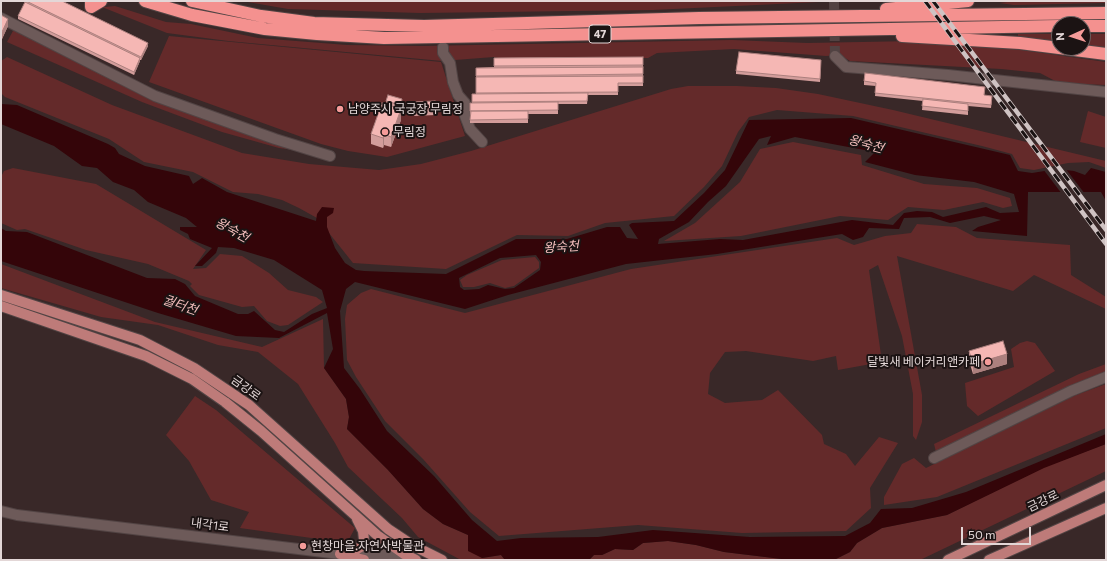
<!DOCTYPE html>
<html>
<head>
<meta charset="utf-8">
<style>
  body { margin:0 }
  #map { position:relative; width:1107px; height:561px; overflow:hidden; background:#392828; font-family:Commissioner,sans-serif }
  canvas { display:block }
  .frame { position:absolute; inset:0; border:2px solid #e3d7d7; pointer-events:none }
  .north { position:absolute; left:1051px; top:16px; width:40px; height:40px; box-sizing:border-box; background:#1b1313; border:1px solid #6b6161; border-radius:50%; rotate:267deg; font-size:11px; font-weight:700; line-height:16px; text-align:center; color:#e3d7d7 }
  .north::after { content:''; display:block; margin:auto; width:14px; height:18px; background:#f59b99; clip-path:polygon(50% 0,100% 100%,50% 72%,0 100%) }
  .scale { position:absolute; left:961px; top:527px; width:70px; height:18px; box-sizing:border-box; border:2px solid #e3d7d7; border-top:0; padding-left:5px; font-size:12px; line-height:14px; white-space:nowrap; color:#e3d7d7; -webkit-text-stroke:3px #1b1313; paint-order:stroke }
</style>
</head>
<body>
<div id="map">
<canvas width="1107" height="561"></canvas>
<div class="frame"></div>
<div class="north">N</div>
<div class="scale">50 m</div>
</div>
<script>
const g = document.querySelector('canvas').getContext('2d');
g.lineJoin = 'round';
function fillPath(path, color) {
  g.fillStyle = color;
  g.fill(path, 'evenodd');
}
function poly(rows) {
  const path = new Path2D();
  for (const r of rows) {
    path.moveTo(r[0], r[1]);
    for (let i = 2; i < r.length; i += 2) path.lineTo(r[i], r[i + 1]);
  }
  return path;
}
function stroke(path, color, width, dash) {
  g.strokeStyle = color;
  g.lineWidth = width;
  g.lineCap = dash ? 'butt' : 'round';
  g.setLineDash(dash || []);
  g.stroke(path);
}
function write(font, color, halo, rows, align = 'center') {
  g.font = font + ' Commissioner,"Noto Sans KR",sans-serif';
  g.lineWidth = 4;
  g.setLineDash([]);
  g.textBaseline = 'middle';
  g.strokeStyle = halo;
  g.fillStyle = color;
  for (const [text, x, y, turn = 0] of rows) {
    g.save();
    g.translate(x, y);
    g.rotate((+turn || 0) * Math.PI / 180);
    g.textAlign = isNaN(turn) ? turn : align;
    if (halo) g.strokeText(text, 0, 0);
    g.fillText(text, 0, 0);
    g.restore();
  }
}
fillPath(poly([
  [87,1,92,1,105,7,115,6,166,22,191,24,258,38,347,45,423,46,732,40,807,43,915,41,986,45,1106,62,1106,85,1059,83,1040,73,1001,69,850,61,840,55,826,56,734,49,657,53,648,58,502,59,494,57,442,61,228,41,167,33],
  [242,1,840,1,653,10,420,13,288,9],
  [1015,1,1106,1,1106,3,1014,5,999,3],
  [14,29,155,101,223,126,302,151,279,148,222,132,142,102,7,42],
  [1018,34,1059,34,1059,42,1018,37],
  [1083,34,1106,34,1106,47,1083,45],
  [169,36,441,62,465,136,387,157,348,151,321,144,149,82],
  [7,57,112,105,242,153,309,164,379,170,421,164,471,151,671,89,688,86,737,86,776,88,818,94,893,110,1106,161,1106,168,1089,162,1068,163,1034,170,1020,168,1012,154,982,146,853,116,777,110,749,117,738,132,722,166,704,187,674,216,605,223,568,236,517,235,446,269,353,263,317,218,299,208,282,200,258,194,233,192,193,172,144,162,109,139,5,97,1,93,1,61],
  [1088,111,1106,117,1106,148,1080,142],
  [793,142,861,155,862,165,924,184,977,188,1010,198,1012,206,1003,208,983,202,944,210,908,207,888,220,840,216,741,236,664,241,695,223,740,182,760,149],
  [13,168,96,184,206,250,193,269,206,268,220,254,242,256,269,273,288,290,316,297,323,302,288,325,280,326,267,321,254,306,242,307,199,295,190,286,192,284,189,281,148,264,86,250,25,229,17,230,1,223,1,177,4,171],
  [917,224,956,227,977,238,1070,245,1071,275,1106,297,1106,309,1034,275,1013,291,897,256,922,395,922,422,916,440,913,436,913,394,902,336,878,265,869,270,882,362,838,370,836,356,813,361,746,351,725,352,710,373,708,394,725,403,762,400,778,390,822,435,824,444,846,454,855,466,879,437,898,443,870,488,871,508,846,531,742,533,638,525,499,536,470,512,423,459,385,421,356,377,347,360,345,319,347,305,361,293,371,289,465,313,631,269,837,238,854,245,885,236,911,233],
  [535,257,539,262,539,268,514,286,505,288,490,283,474,287,463,287,460,280,467,275,502,260],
  [1,264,155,322,262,347,323,319,324,368,346,399,349,417,347,429,388,470,423,509,443,524,468,535,482,558,501,555,505,560,461,560,418,537,402,518,348,467,335,443,298,384,258,352,218,345,158,325,101,317,1,288],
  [1027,341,1035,343,1055,371,978,416,967,406,965,383,1014,367,1011,349,1020,343],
  [1106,364,1106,373,936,452,934,444,1079,374],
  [1106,384,1106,428,937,497,884,505,884,497,902,464,914,458,926,468,1076,395],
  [195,396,216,410,355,528,347,543,240,528,249,512,211,500,189,461,166,435],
  [1106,444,1106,471,920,560,834,560,850,552,857,543,882,528,947,515,1044,467],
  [668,541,696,545,724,552,790,560,589,560,594,555,602,555,615,549,633,550,643,543]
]), '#642a2a');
fillPath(poly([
  [1,104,17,105,108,144,115,148,119,154,145,166,189,176,193,184,202,178,227,192,316,221,317,214,322,207,334,208,333,213,327,217,327,227,335,248,345,263,356,270,364,271,446,274,516,239,567,239,607,227,620,227,627,238,638,239,629,225,632,223,674,221,704,193,725,170,749,120,851,118,1010,155,1018,171,1032,173,1057,169,1074,171,1085,175,1091,168,1106,172,1106,201,1101,192,1028,192,1027,236,972,231,978,227,1001,220,984,216,950,223,930,217,904,218,899,229,869,228,863,237,853,240,842,234,717,254,626,264,508,295,465,309,355,282,346,289,340,311,344,368,360,389,387,431,434,476,472,520,497,541,521,538,598,537,653,530,750,537,845,536,870,523,881,509,912,508,966,492,1106,434,1106,444,1044,468,947,515,882,528,857,543,850,552,834,560,790,560,724,552,696,545,668,541,643,543,633,550,615,549,602,555,594,555,589,560,505,560,501,555,482,558,468,551,468,535,443,524,423,509,388,470,347,429,349,417,346,399,324,368,333,349,327,313,279,338,236,336,158,313,1,261,1,228,6,231,27,232,147,278,175,279,185,284,195,296,238,314,248,314,254,311,275,330,284,332,312,314,327,308,322,290,274,260,234,248,218,247,216,253,202,266,195,266,212,248,190,239,188,234,180,230,180,227,197,227,186,218,148,202,134,190,113,182,97,168,82,166,54,146,1,124],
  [771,136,767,145,795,137,875,152,865,162,915,175,974,182,1014,194,1019,212,1000,213,986,207,943,217,932,212,917,211,904,213,893,225,852,220,743,240,720,239,658,244,659,239,689,222,708,202,726,186,759,139],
  [536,255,541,262,540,270,514,288,505,289,488,285,479,289,464,290,460,287,459,278,500,258]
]), '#340509');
fillPath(poly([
  [1057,167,1065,168,1085,194,1062,194,1043,169]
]), '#392828');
stroke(poly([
  [834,1,835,56]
]), '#524242', 10, [10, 5]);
const minor = poly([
  [1,18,155,96,275,139,330,156],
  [443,47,443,53,450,63,453,82,458,95,465,103,465,116,470,129,482,142],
  [835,56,846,67,948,75,1106,92],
  [934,458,1071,391,1106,377],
  [1,511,17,515,340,554,404,554,412,545]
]);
const major = poly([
  [1,295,140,340,194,368,249,405,388,529,412,545,442,560],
  [1,306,146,356,192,379,225,402,261,431,377,535,404,554,416,560],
  [340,554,354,551,362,546,364,540,363,531,357,519],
  [342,555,364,560],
  [948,560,1106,485],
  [989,560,1106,508]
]);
const highway = poly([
  [91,1,91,7,101,1],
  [145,1,192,15,265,29,317,34,384,38,1059,26],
  [192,1,261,16,314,23,424,26,699,18,1106,13],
  [886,9,968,1],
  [1083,26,1106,26],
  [902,36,1020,43,1106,54]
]);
stroke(minor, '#524444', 12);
stroke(major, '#524444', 12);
stroke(highway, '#524444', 14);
stroke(minor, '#6d5a59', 10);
stroke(major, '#be7b79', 10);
stroke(highway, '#f4918f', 12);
const rail = poly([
  [925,1,1106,244],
  [933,1,1106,230]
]);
stroke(rail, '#cfc3c3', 4.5);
stroke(rail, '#1b1313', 3, [9]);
fillPath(poly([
  [26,1,148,46,141,60,140,60,140,61,134,75,18,19,18,16,26,2],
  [1,15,8,26,2,39,1,38],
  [643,57,643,86,618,86,618,95,588,95,587,104,558,104,558,114,528,114,528,123,470,123,470,103,472,103,472,94,476,94,476,68,494,67,494,58],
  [821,60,820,82,736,74,736,71],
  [864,81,985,90,984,95,992,99,991,108,968,106,968,115,922,110,923,101,875,96,876,86,864,85],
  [386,101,402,106,401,112,401,120,391,147,384,145,383,148,371,144,371,134,386,104],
  [413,102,435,108,435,115,414,116],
  [969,351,1007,364,973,374,969,361]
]), '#d39d9b');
fillPath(poly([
  [8,19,8,26,2,39,2,32],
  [148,43,148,46,141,60,141,57],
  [140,58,140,61,134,75,134,72],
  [402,99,402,106,401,112,401,120,391,147,391,137,401,110,401,105],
  [384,134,384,145,383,148,383,138],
  [1007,354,1007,364,973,374,973,364]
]), '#ac807e');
const building = poly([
  [26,1,62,1,148,43,141,57,26,1],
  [25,2,140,58,134,72,18,16,25,2],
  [1,15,8,19,2,32,1,32,1,15],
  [739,52,821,60,820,79,736,71,739,52],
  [643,57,643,65,494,66,494,58,643,57],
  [643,67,643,74,476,76,476,68,643,67],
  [865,73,985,87,984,95,992,96,991,105,875,93,876,83,864,81,865,73],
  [643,76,643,83,618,83,618,92,476,93,476,77,643,76],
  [588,93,587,101,472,102,472,94,588,93],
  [388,95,402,99,401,105,386,101,388,95],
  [923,99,968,104,968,111,922,106,923,99],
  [435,101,435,108,414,110,413,102,435,101],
  [558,102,558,110,470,111,470,103,558,102],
  [382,103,401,109,391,137,384,134,383,138,371,134,382,103],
  [471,111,528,111,528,119,470,120,471,111],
  [1003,341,1007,354,973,364,969,351,1003,341]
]);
fillPath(building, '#f5b7b4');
stroke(building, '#ac807e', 1);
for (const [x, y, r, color] of [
  [340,109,4,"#f59b99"],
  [385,132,4,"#f59b99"],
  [988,362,4,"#f59b99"],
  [303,546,4,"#f59b99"]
]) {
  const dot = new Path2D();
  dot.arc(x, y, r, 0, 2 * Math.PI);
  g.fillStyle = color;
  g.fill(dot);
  stroke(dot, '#1b1313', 1.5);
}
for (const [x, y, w] of [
  [600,34,22]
]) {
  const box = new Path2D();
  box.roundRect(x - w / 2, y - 9, w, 18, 3);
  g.fillStyle = '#1b1313';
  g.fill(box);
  stroke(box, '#e3d7d7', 1);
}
write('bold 11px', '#e3d7d7', null, [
  ["47",600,34]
]);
write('12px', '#e3d7d7', '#1b1313', [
  ["남양주시 국궁장 무림정",348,109],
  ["무림정",393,132],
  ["달빛새 베이커리앤카페",980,362,"right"],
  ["현창마을.자연사박물관",311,546]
], 'left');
write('12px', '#e3d7d7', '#1b1313', [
  ["금강로",246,388,36],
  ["금강로",1043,501,-26],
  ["내각1로",210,525,7]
]);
write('italic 13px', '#f2bdbb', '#1b1313', [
  ["왕숙천",866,144,16],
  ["왕숙천",232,230,29],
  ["왕숙천",561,247,-4],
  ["궐터천",180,305,19]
]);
</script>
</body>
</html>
